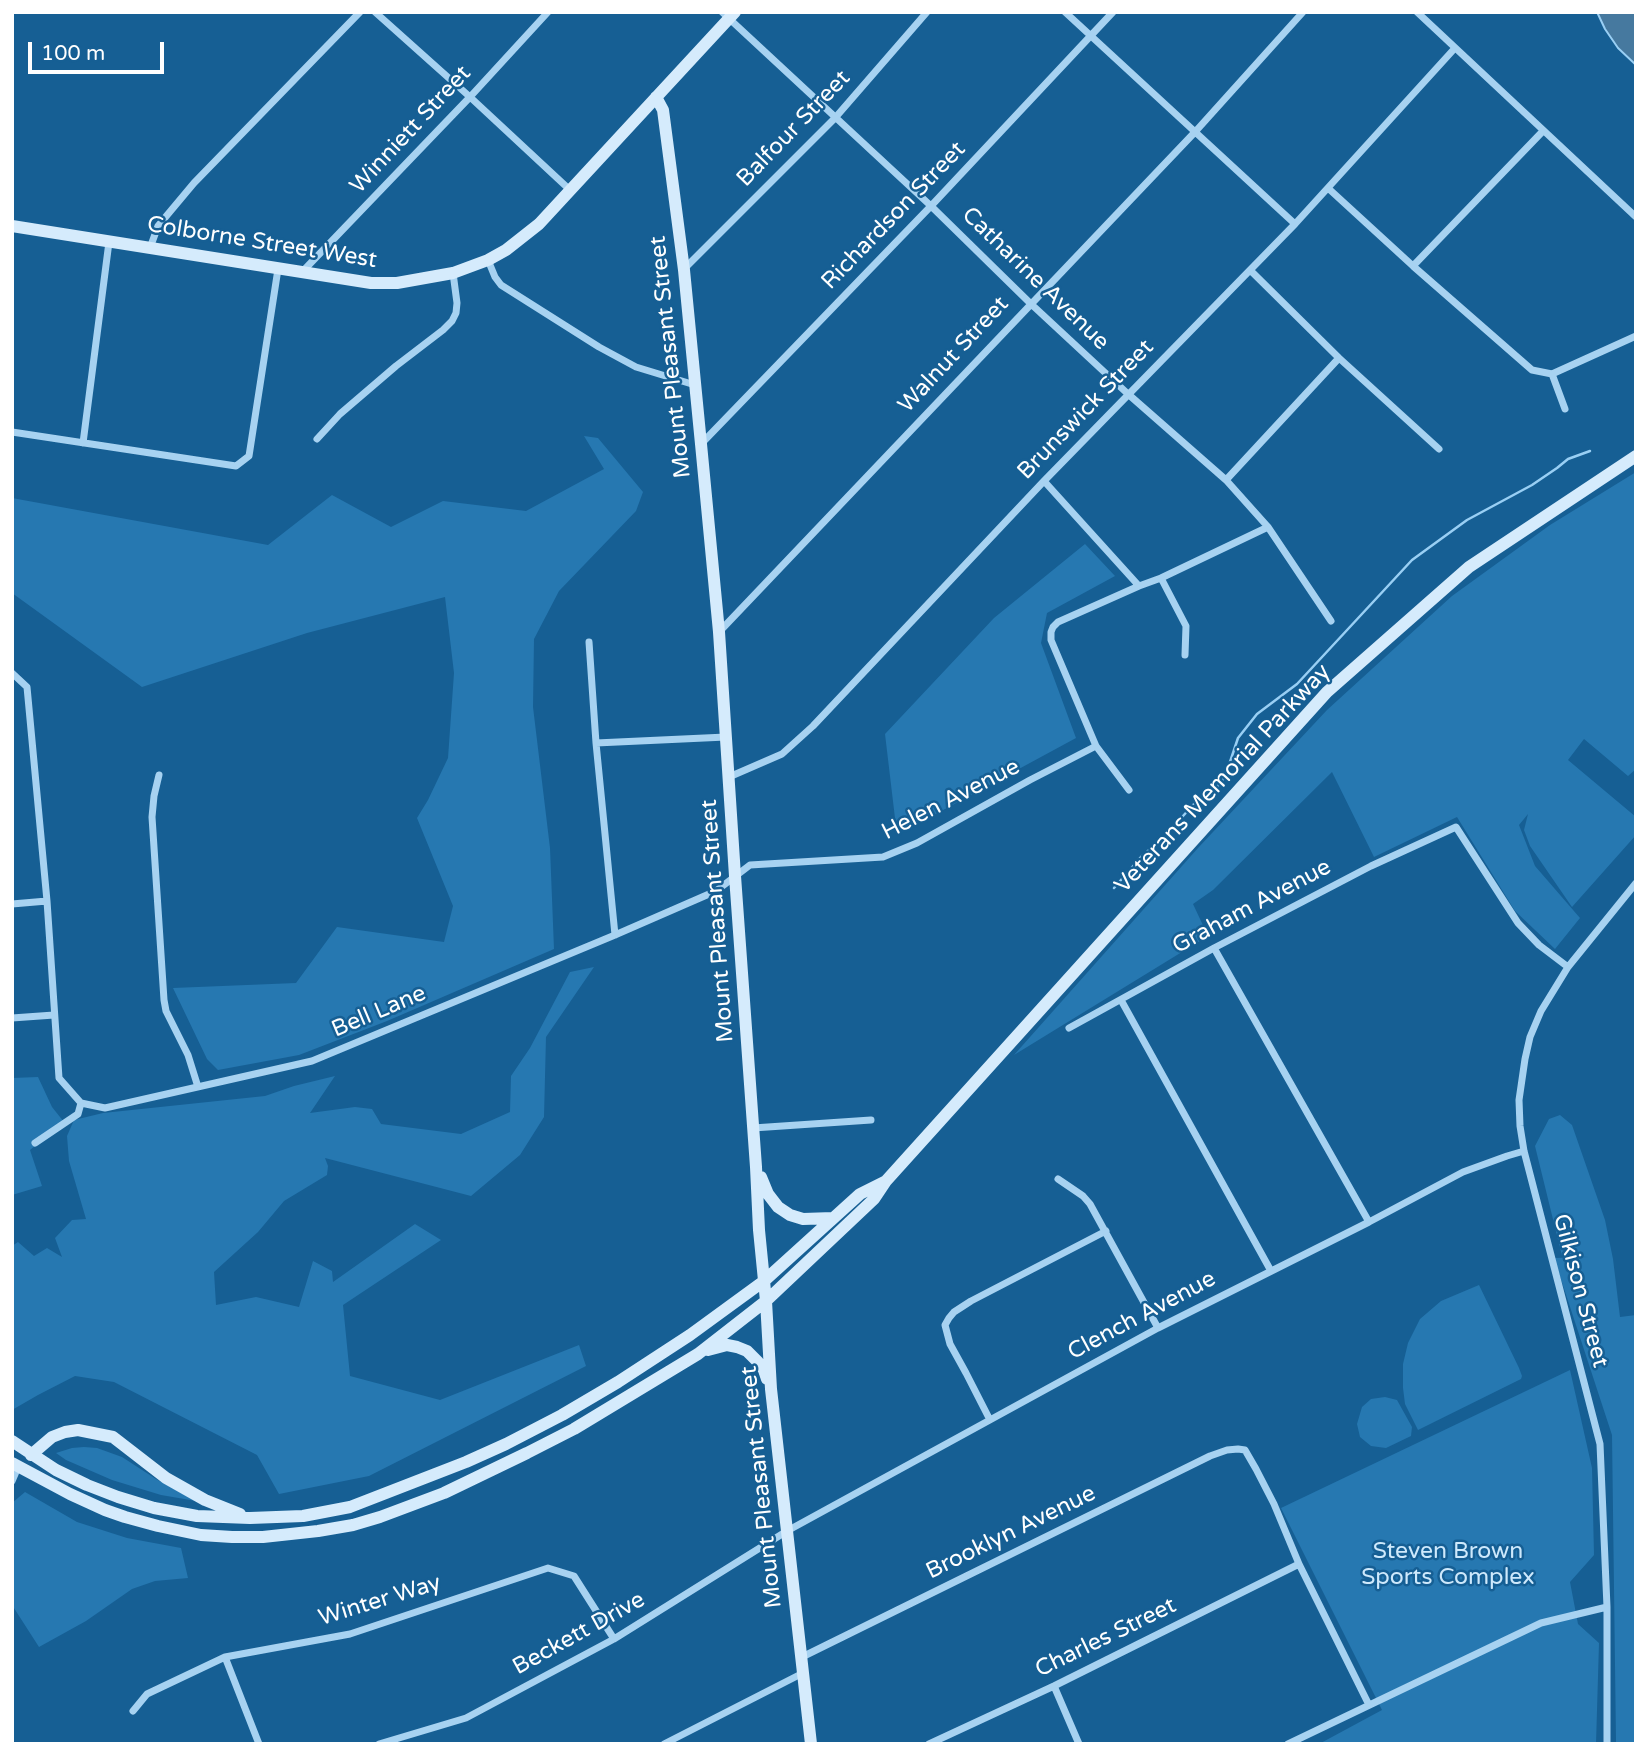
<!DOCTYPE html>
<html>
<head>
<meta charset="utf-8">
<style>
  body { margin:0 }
  #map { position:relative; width:1648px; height:1756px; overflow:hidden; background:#165f94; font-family:"Varela Round",sans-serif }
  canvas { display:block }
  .frame { position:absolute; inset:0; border:14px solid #fff; pointer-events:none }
  .scale { position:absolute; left:28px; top:42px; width:136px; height:32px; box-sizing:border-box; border:4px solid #fff; border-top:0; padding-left:9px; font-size:21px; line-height:24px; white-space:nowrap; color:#fff; -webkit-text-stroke:5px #165f94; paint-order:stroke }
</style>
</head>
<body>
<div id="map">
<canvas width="1648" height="1756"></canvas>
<div class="frame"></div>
<div class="scale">100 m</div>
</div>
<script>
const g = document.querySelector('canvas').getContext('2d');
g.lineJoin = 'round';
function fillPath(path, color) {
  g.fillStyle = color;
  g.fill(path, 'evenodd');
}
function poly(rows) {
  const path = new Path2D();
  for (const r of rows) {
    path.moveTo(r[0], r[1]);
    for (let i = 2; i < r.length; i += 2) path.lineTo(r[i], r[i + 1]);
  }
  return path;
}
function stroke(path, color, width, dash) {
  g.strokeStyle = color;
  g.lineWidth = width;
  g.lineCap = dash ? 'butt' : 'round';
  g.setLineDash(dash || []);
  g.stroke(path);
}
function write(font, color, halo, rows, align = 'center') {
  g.font = font + ' "Varela Round",sans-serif';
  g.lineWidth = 5;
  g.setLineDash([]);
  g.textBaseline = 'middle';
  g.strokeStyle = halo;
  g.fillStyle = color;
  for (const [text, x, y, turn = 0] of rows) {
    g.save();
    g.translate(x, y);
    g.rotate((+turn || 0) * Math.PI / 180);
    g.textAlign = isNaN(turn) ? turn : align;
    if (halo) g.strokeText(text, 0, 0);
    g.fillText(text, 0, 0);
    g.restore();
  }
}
fillPath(poly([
  [584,436,598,438,643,492,636,511,559,591,534,639,533,707,550,848,554,949,387,1021,299,1055,218,1070,207,1059,173,988,296,983,337,927,444,942,453,906,417,818,428,800,448,758,454,673,445,597,307,633,142,687,12,593,12,498,268,545,332,495,391,527,443,501,526,511,604,469],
  [1636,472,1636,769,1628,776,1584,739,1568,760,1636,817,1636,835,1572,907,1530,846,1524,830,1528,814,1519,825,1535,866,1580,918,1555,949,1515,911,1457,817,1374,857,1332,772,1213,890,1193,904,1208,936,1014,1055,1198,848,1327,710,1452,596,1550,525],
  [1085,544,1115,576,1047,613,1041,643,1076,738,897,835,885,734,994,618],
  [594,967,546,1037,544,1117,520,1155,471,1196,325,1158,328,1166,327,1175,284,1201,258,1232,214,1272,216,1305,256,1297,299,1307,313,1261,332,1271,333,1282,415,1224,441,1240,343,1305,350,1376,440,1400,579,1345,586,1366,369,1476,279,1494,257,1455,114,1382,75,1376,38,1395,12,1410,12,1246,18,1242,34,1256,47,1248,62,1257,55,1238,72,1220,86,1219,69,1161,67,1136,74,1120,103,1113,265,1096,294,1086,335,1076,310,1113,355,1107,372,1109,381,1124,461,1134,510,1112,511,1076,530,1048,570,972],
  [38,1077,52,1107,64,1122,30,1150,42,1186,12,1195,12,1078],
  [1560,1115,1572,1125,1605,1220,1613,1259,1620,1317,1636,1315,1636,1744,1616,1744,1616,1741,1612,1435,1554,1258,1588,1257,1562,1256,1535,1146,1549,1119],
  [1479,1285,1519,1368,1522,1376,1521,1379,1418,1430,1405,1404,1403,1388,1403,1364,1408,1343,1420,1319,1441,1301],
  [1570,1370,1592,1468,1594,1555,1570,1582,1578,1624,1599,1643,1596,1744,1319,1744,1382,1710,1281,1508],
  [1385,1397,1397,1400,1412,1427,1411,1436,1386,1448,1371,1446,1360,1437,1357,1424,1362,1407,1371,1399],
  [84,1447,97,1448,122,1457,156,1479,196,1501,161,1495,112,1480,66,1460,56,1453,72,1448],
  [25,1492,77,1522,127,1538,181,1548,188,1578,155,1581,132,1589,86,1621,39,1647,12,1605,12,1503]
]), '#2678b1');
const water = poly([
  [1597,12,1636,12,1636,65,1618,48,1605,29,1597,12]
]);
fillPath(water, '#46799f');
stroke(water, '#99cff4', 2);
stroke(poly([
  [1114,888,1141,857,1163,838,1193,805,1217,787,1225,777,1238,738,1257,714,1297,684,1412,560,1467,520,1532,485,1557,468,1568,459,1590,451]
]), '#99cff4', 2.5);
stroke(poly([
  [375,12,470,97,570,190],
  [722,12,931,206,1030,303,1128,394,1226,480,1268,527,1331,621],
  [1065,12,1295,224],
  [1417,12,1636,217],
  [1329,189,1413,266,1532,370,1552,374,1565,409],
  [150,248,158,226,194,183,360,12],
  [488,260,495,277,501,285,599,347,636,367,695,385],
  [1413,266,1543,131],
  [684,269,835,118,927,12],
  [1250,270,1339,358,1439,449],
  [303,271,470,97,548,12],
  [1552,374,1636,336],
  [12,432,236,466,249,456,278,269],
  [317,439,340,414,396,366,443,330,452,321,456,313,457,303,453,273],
  [83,443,109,242],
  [702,443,931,206,1113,12],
  [1226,480,1339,358],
  [1044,481,1139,586],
  [1161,578,1186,626,1185,655],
  [720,631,1195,132,1303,12],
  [589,642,596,743,615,935],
  [12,673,27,687,47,901,59,1078,81,1103],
  [596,743,726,737],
  [159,775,154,796,152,817,164,1000,166,1011,188,1055,198,1087],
  [729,777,782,754,813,726,1044,481,1295,224,1455,48],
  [1129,790,1096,746,1051,640,1051,632,1053,627,1058,622,1139,586,1161,578,1268,527],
  [12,904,47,901],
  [1214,948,1369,1222],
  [1121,1000,1271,1271],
  [12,1018,54,1015],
  [1069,1028,1214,948,1371,866,1456,827,1518,923,1539,945,1568,967],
  [81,1103,105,1108,312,1061,615,935,716,891,750,865,883,857,917,843,1030,780,1096,746],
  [753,1128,871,1120],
  [35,1143,75,1116,78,1114,81,1103],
  [1058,1179,1083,1196,1090,1204,1158,1328],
  [990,1420,966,1373,950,1344,945,1325,949,1318,954,1312,971,1301,1106,1231],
  [12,1481,18,1467],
  [225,1657,259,1744],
  [802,1657,1210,1456,1227,1450,1238,1449,1245,1450,1256,1469,1274,1504,1299,1564,1369,1705],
  [1054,1686,1079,1744],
  [133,1711,147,1694,225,1657,350,1634,548,1568,574,1576,614,1639],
  [379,1744,466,1718,614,1639,787,1531,1158,1328,1369,1222,1463,1172,1507,1156,1524,1151],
  [664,1744,803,1673],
  [929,1744,1054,1686,1299,1564],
  [1288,1744,1541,1623,1607,1607],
  [1607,1744,1607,1607,1600,1444,1524,1151,1520,1126,1519,1100,1525,1059,1530,1037,1541,1011,1568,967,1636,883]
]), '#a7d2f1', 7);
stroke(poly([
  [656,97,663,110,684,270,701,444,719,632,735,876,756,1167,759,1230,766,1301,771,1389,811,1744],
  [12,226,371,283,397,283,453,273,488,260,506,250,539,224,735,12],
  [761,1177,768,1194,778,1207,790,1215,803,1219,833,1218],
  [708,1350,727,1345,737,1347,747,1351,758,1362,764,1370,767,1379],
  [12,1441,56,1470,87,1485,118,1497,154,1508,197,1516,250,1518,303,1516,350,1507,466,1462,506,1444,562,1415,618,1382,690,1335,764,1281,860,1194,886,1181],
  [31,1455,52,1437,65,1432,78,1430,113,1437,166,1478,205,1500,240,1514],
  [12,1463,70,1494,105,1510,125,1517,158,1526,201,1535,232,1537,263,1537,318,1531,353,1525,380,1517,444,1493,527,1453,574,1429,698,1354,766,1301,874,1199,886,1181,1327,692,1469,567,1636,456]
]), '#d5ebfc', 12);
write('23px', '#fff', '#165f94', [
  ["Balfour Street",794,129,-46],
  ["Winniett Street",411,130,-47],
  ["Richardson Street",894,216,-46],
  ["Colborne Street West",262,243,9],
  ["Catharine Avenue",1035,279,44],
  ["Walnut Street",954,355,-47],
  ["Mount Pleasant Street",671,357,-96],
  ["Brunswick Street",1086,410,-46],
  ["Veterans Memorial Parkway",1223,779,-47],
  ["Helen Avenue",951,800,-27],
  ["Graham Avenue",1252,907,-28],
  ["Mount Pleasant Street",718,921,-94],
  ["Bell Lane",379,1012,-23],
  ["Gilkison Street",1580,1291,75],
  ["Clench Avenue",1142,1316,-28],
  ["Mount Pleasant Street",762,1487,-96],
  ["Brooklyn Avenue",1011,1533,-26],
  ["Winter Way",380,1601,-17],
  ["Beckett Drive",579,1634,-29],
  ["Charles Street",1106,1638,-26]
]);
write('23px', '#cee9fc', '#165f94', [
  ["Steven Brown",1448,1552],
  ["Sports Complex",1448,1578]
]);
</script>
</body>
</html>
